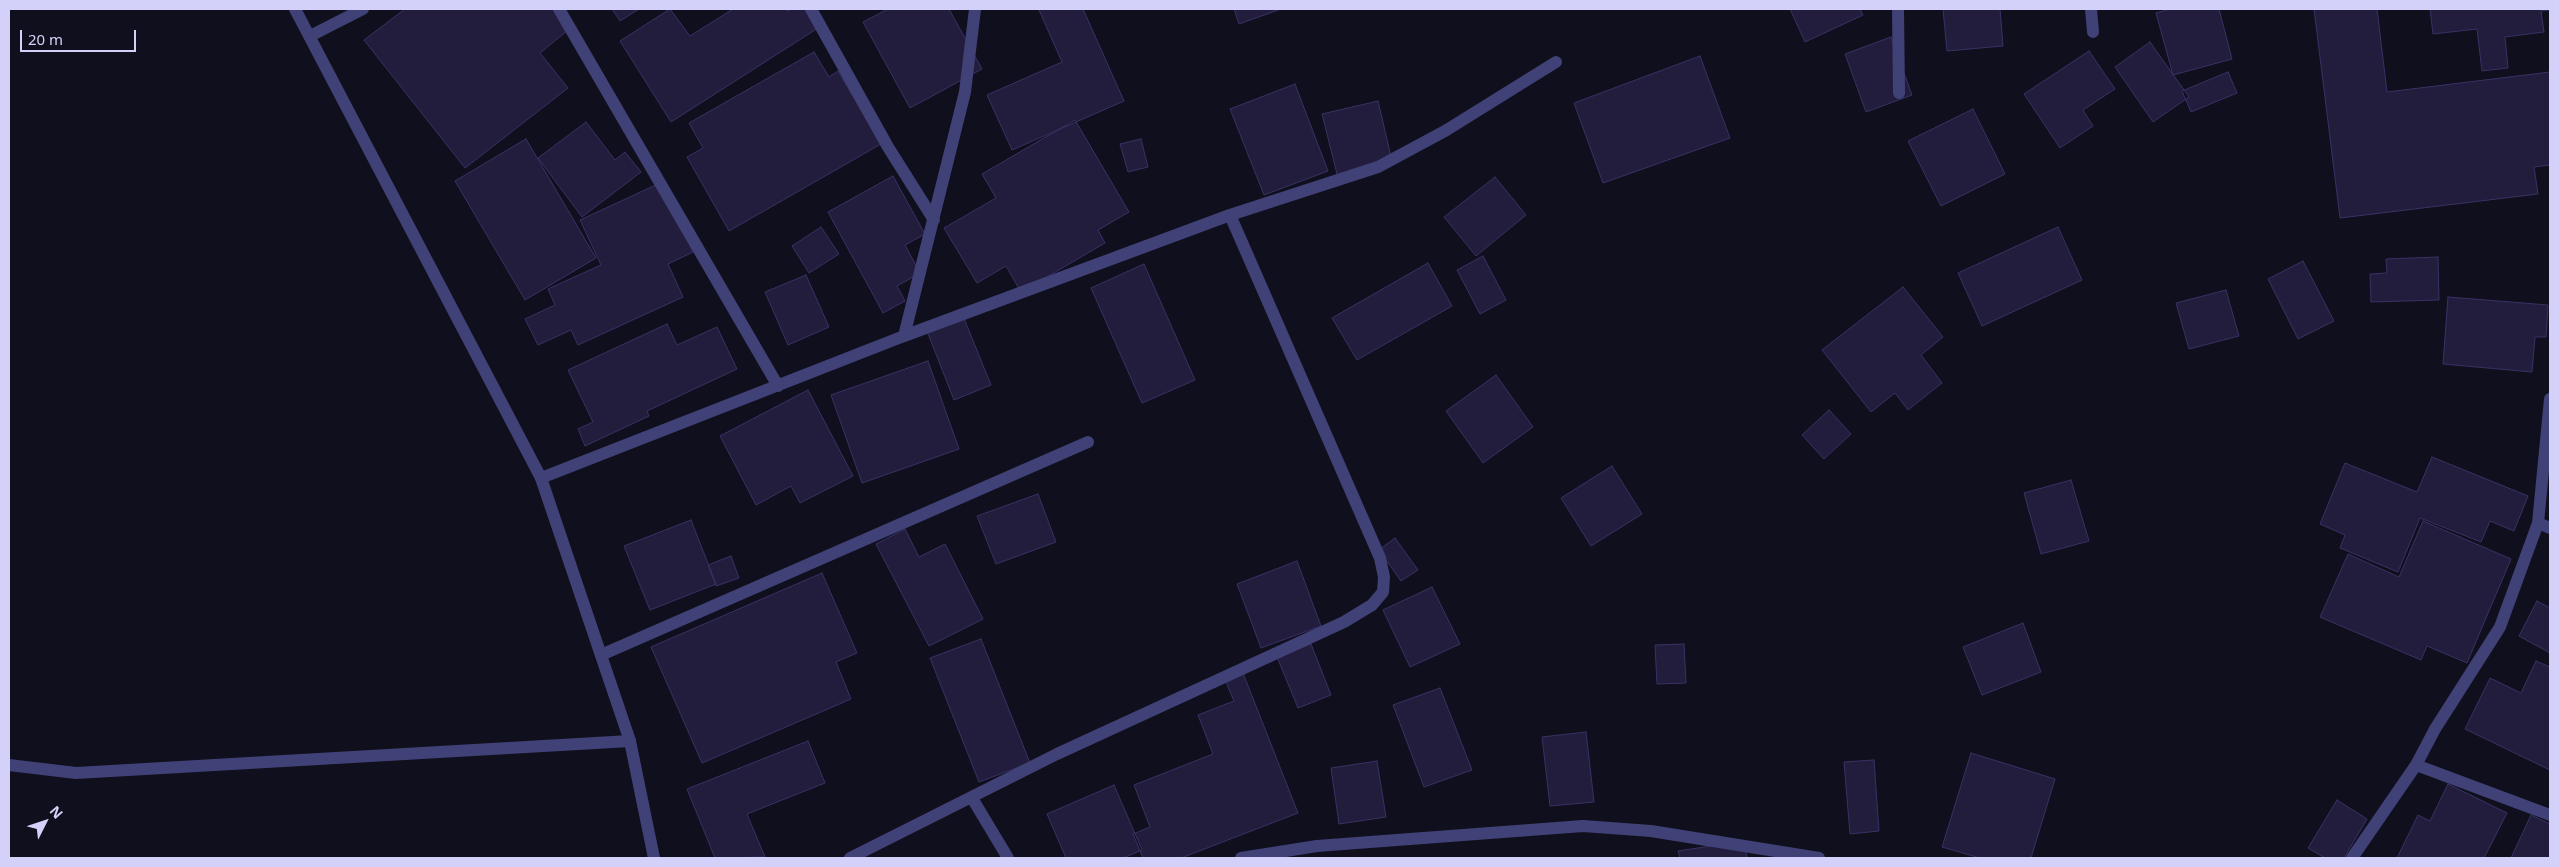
<!DOCTYPE html>
<html>
<head>
<meta charset="utf-8">
<style>
  body { margin:0 }
  #map { position:relative; width:2559px; height:867px; overflow:hidden; background:#100f1d; font-family:"Noto Sans",sans-serif }
  canvas { display:block }
  .frame { position:absolute; inset:0; border:10px solid #d3d1f9; pointer-events:none }
  .north { position:absolute; left:20px; top:797px; width:50px; height:50px; -webkit-text-stroke:4px #100f1d; paint-order:stroke; rotate:49deg; font-size:14px; font-weight:700; line-height:20px; text-align:center; color:#d3d1f9 }
  .north::after { content:''; display:block; margin:auto; width:18px; height:22px; background:#d3d1f9; clip-path:polygon(50% 0,100% 100%,50% 72%,0 100%) }
  .scale { position:absolute; left:20px; top:30px; width:116px; height:22px; box-sizing:border-box; border:2px solid #d3d1f9; border-top:0; padding-left:6px; font-size:15px; line-height:18px; white-space:nowrap; color:#d3d1f9; -webkit-text-stroke:4px #100f1d; paint-order:stroke }
</style>
</head>
<body>
<div id="map">
<canvas width="2559" height="867"></canvas>
<div class="frame"></div>
<div class="north">N</div>
<div class="scale">20 m</div>
</div>
<script>
const g = document.querySelector('canvas').getContext('2d');
g.lineJoin = 'round';
function fillPath(path, color) {
  g.fillStyle = color;
  g.fill(path, 'evenodd');
}
function poly(rows) {
  const path = new Path2D();
  for (const r of rows) {
    path.moveTo(r[0], r[1]);
    for (let i = 2; i < r.length; i += 2) path.lineTo(r[i], r[i + 1]);
  }
  return path;
}
function stroke(path, color, width, dash) {
  g.strokeStyle = color;
  g.lineWidth = width;
  g.lineCap = dash ? 'butt' : 'round';
  g.setLineDash(dash || []);
  g.stroke(path);
}
const building = poly([
  [405,9,560,9,573,26,540,53,568,88,465,168,364,40,405,9],
  [612,9,639,9,620,21,612,9],
  [670,9,690,36,733,9,786,9,787,11,791,9,806,9,818,28,671,122,620,41,670,9],
  [888,9,949,9,982,69,910,108,863,22,888,9],
  [1042,9,1083,9,1124,101,1012,150,987,95,1062,62,1039,10,1042,9],
  [1234,9,1281,9,1239,24,1234,9],
  [1790,9,1860,9,1863,15,1805,42,1790,9],
  [1943,9,2000,9,2003,46,1947,51,1943,9],
  [2170,9,2219,9,2232,59,2173,75,2156,13,2170,9],
  [2314,9,2377,9,2387,92,2550,72,2550,165,2534,167,2538,194,2340,218,2314,9],
  [2430,9,2550,9,2550,10,2541,11,2544,32,2505,37,2508,68,2482,71,2477,29,2433,34,2430,9],
  [1891,37,1912,95,1866,112,1845,54,1891,37],
  [2150,42,2189,97,2153,122,2115,67,2150,42],
  [2089,51,2115,89,2083,110,2093,126,2060,148,2024,94,2089,51],
  [814,52,829,77,838,71,881,144,729,231,687,157,703,148,689,123,814,52],
  [1700,56,1730,138,1603,183,1574,103,1700,56],
  [2228,72,2237,93,2191,112,2182,91,2228,72],
  [1295,84,1328,171,1264,195,1230,109,1295,84],
  [1378,101,1393,165,1338,178,1322,114,1378,101],
  [1973,109,2005,174,1941,206,1908,141,1973,109],
  [1075,120,1129,212,1098,230,1105,243,1021,292,1006,266,977,283,944,228,996,198,982,174,1075,120],
  [586,122,615,160,625,152,641,172,582,217,538,158,586,122],
  [526,139,596,258,525,300,455,181,526,139],
  [1141,139,1148,167,1128,172,1120,144,1141,139],
  [893,176,925,234,905,245,920,273,897,286,905,301,883,313,828,212,893,176],
  [1495,177,1526,215,1476,256,1444,217,1495,177],
  [660,183,693,252,668,264,683,297,578,345,571,330,538,345,525,319,555,305,548,289,601,265,580,220,660,183],
  [821,227,839,254,809,273,792,246,821,227],
  [2058,227,2082,280,1982,326,1958,273,2058,227],
  [1483,256,1506,300,1480,314,1457,270,1483,256],
  [2438,257,2439,300,2371,302,2370,274,2387,273,2386,259,2438,257],
  [2303,261,2334,321,2298,339,2268,279,2303,261],
  [1428,263,1452,306,1357,360,1332,318,1428,263],
  [1144,264,1195,380,1142,403,1091,288,1144,264],
  [806,275,829,327,788,345,765,292,806,275],
  [1903,287,1943,337,1921,355,1942,383,1908,410,1895,393,1871,412,1822,350,1903,287],
  [2226,290,2239,336,2189,349,2176,303,2226,290],
  [2448,297,2548,305,2546,337,2535,337,2532,372,2443,364,2448,297],
  [961,311,991,385,954,400,925,326,961,311],
  [667,324,677,345,717,327,737,369,647,411,649,416,585,446,578,429,593,422,568,370,667,324],
  [928,361,959,449,862,483,831,395,928,361],
  [1496,375,1533,427,1483,463,1446,411,1496,375],
  [808,390,853,476,800,503,791,486,756,505,720,436,808,390],
  [1829,410,1851,434,1824,459,1802,435,1829,410],
  [2432,457,2528,496,2514,531,2490,521,2481,542,2420,518,2398,572,2340,548,2345,535,2320,524,2345,463,2417,492,2432,457],
  [1612,466,1642,514,1591,546,1561,498,1612,466],
  [2071,480,2089,541,2041,554,2024,493,2071,480],
  [1038,494,1056,542,996,564,977,516,1038,494],
  [691,520,716,584,650,610,624,546,691,520],
  [2423,521,2511,559,2467,663,2427,646,2421,660,2320,617,2348,554,2399,577,2423,521],
  [905,529,919,557,945,544,983,619,929,646,876,544,905,529],
  [1395,538,1418,570,1401,581,1379,550,1395,538],
  [731,556,739,578,716,586,708,565,731,556],
  [1297,561,1321,626,1261,648,1237,584,1297,561],
  [822,573,857,653,836,662,851,699,702,763,651,647,822,573],
  [1432,587,1460,644,1410,667,1383,610,1432,587],
  [2537,601,2550,608,2550,653,2519,636,2537,601],
  [2023,623,2041,672,1982,695,1963,647,2023,623],
  [981,639,1030,763,979,782,930,658,981,639],
  [1311,644,1331,695,1298,708,1277,657,1311,644],
  [1684,644,1686,683,1657,684,1655,645,1684,644],
  [2536,661,2550,667,2550,770,2465,729,2490,678,2521,693,2536,661],
  [1243,673,1298,813,1181,858,1143,858,1133,834,1150,827,1134,785,1213,754,1198,715,1234,701,1225,680,1243,673],
  [1440,688,1472,770,1424,787,1393,705,1440,688],
  [1586,732,1594,802,1550,806,1542,737,1586,732],
  [808,741,825,783,747,814,765,857,715,858,687,789,808,741],
  [1971,753,2055,779,2031,858,1980,858,1942,847,1971,753],
  [1874,760,1879,831,1850,834,1844,762,1874,760],
  [1377,761,1386,817,1339,824,1331,768,1377,761],
  [2448,784,2507,813,2484,858,2397,858,2418,815,2430,821,2448,784],
  [1114,785,1142,850,1123,858,1066,858,1047,814,1114,785],
  [2337,800,2367,819,2344,858,2325,858,2308,848,2337,800],
  [2531,815,2550,824,2550,858,2511,858,2531,815],
  [1744,841,1747,858,1680,858,1678,851,1744,841]
]);
fillPath(building, '#221d3c');
stroke(building, '#393265', 1);
stroke(poly([
  [559,9,778,386],
  [811,9,888,147,934,220],
  [1898,9,1899,93],
  [2091,9,2093,32],
  [310,36,363,9],
  [904,336,1230,215,1378,167,1445,131,1556,62],
  [541,478,904,336,965,92,975,9],
  [2538,523,2550,528],
  [601,655,1088,442],
  [9,765,76,773,630,741],
  [2416,765,2550,815],
  [972,798,1008,858],
  [850,858,1057,754,1344,622,1372,605,1383,592,1384,577,1380,558,1230,215],
  [1241,858,1317,846,1583,826,1651,831,1819,858],
  [2352,858,2416,765,2435,729,2500,627,2538,523,2550,399]
]), '#404176', 12);
stroke(poly([
  [295,9,541,478,630,741,654,858]
]), '#404176', 12);
</script>
</body>
</html>
